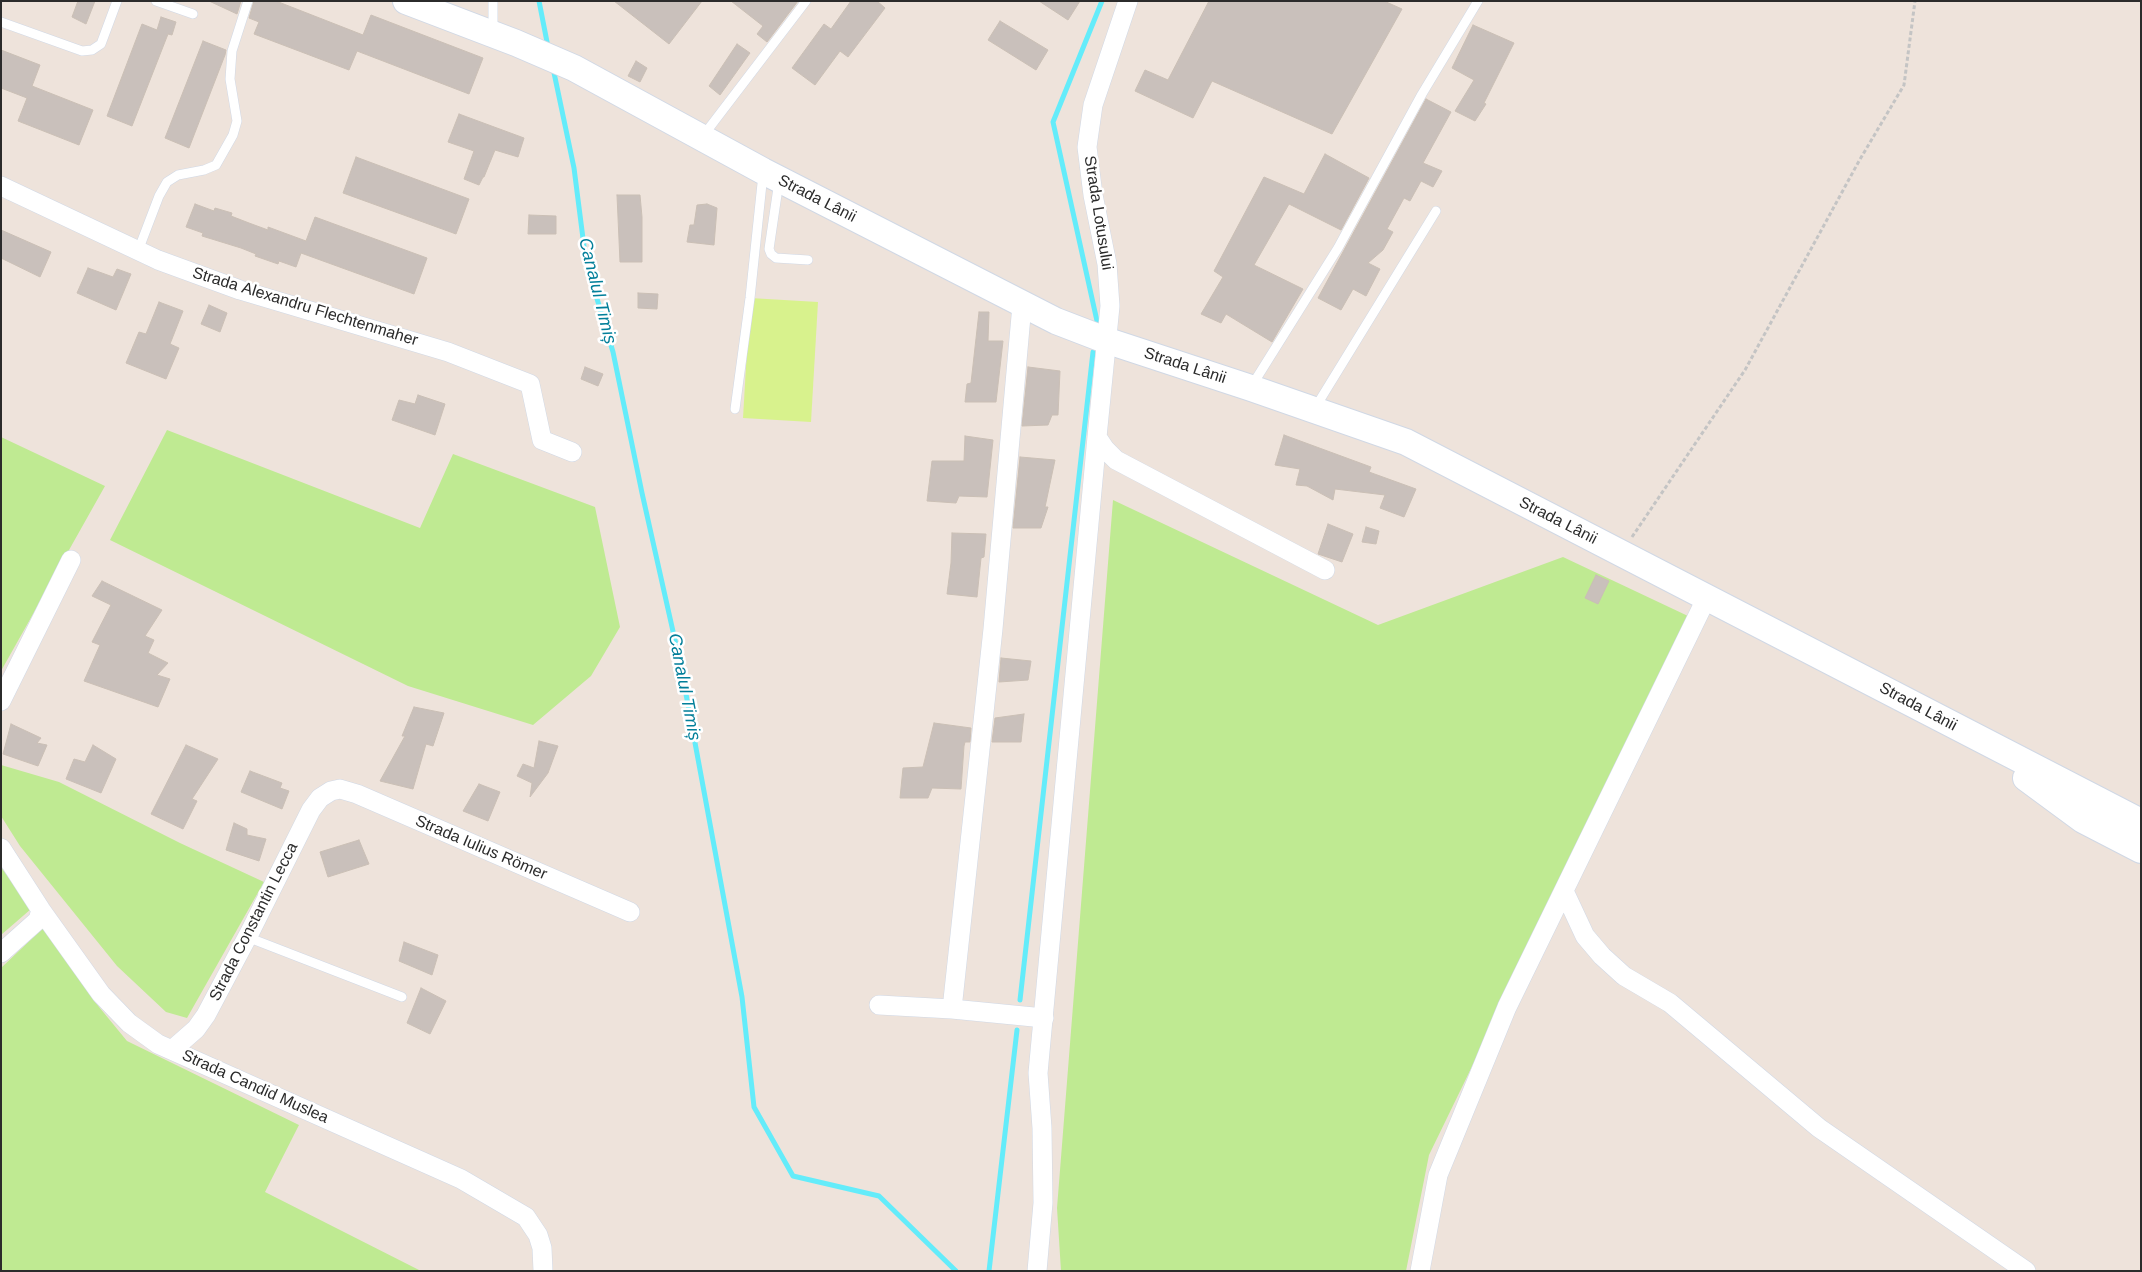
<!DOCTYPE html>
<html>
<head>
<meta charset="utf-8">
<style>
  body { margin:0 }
  #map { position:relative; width:2142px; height:1272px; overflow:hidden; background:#eee3db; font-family:Arial,sans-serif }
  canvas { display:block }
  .frame { position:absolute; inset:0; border:2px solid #2b2b2b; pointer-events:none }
</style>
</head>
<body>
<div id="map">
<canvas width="2142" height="1272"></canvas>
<div class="frame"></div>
</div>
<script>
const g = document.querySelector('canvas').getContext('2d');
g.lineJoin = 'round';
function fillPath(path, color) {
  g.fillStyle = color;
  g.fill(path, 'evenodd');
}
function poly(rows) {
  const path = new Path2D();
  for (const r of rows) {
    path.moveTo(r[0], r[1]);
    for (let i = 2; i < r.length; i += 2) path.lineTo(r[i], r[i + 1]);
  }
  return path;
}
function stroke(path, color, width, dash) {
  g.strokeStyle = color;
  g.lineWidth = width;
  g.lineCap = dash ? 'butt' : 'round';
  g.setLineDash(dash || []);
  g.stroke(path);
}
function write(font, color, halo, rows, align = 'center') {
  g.font = font + ' Arial,sans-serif';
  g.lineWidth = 5;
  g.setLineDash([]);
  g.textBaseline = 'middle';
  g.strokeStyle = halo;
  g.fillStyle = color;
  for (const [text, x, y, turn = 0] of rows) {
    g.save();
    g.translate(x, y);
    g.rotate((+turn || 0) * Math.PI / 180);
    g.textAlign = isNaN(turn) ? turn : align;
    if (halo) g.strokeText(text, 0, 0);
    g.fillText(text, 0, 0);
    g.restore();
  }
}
fillPath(poly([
  [167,430,420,528,453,454,595,507,620,627,591,676,533,725,408,686,110,540],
  [1,437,105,486,1,671],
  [1113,500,1378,625,1563,557,1688,616,1670,659,1429,1155,1406,1271,1061,1271,1057,1208],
  [1,765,59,782,180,843,264,882,187,1018,166,1012,117,966,20,846,1,816],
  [1,867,31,909,1,935],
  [43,928,95,1002,127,1041,299,1125,265,1192,421,1271,1,1271,1,968]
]), '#bfea92');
fillPath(poly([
  [750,298,818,302,811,422,743,418]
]), '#d8f28d');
stroke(poly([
  [539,1,548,47],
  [553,68,574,168,586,262,613,352,642,493,681,667,742,997,754,1107,793,1176,879,1196,956,1271],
  [1097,321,1053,122,1102,1],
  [1020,1000,1093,352],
  [989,1271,1017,1030]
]), '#64ecfa', 5);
const building = poly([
  [78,1,95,1,86,24,72,17,78,1],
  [209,1,241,1,237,14,209,1],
  [254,1,276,1,363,35,371,15,483,58,469,94,357,51,349,70,254,34,259,22,249,18,254,1],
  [614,1,702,1,669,44,614,1],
  [731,1,798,1,767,42,757,34,763,26,731,1],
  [851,1,877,1,885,8,848,57,840,51,815,85,792,68,824,24,831,29,851,1],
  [1039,1,1080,1,1068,20,1039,1],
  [1209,1,1384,1,1402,9,1332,134,1212,81,1193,118,1135,91,1145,70,1168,80,1209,1],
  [161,17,176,22,172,35,168,34,132,126,107,116,142,24,157,30,161,17],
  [1000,21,1048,50,1036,70,988,40,1000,21],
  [1473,25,1514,43,1484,103,1486,104,1475,121,1455,111,1474,80,1452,68,1473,25],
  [203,41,226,50,225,55,189,148,165,138,203,41],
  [737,44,750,53,720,95,709,86,737,44],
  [1,50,40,65,32,86,93,110,79,145,18,121,27,98,1,88,1,50],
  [636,61,647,68,640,82,628,76,636,61],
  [1426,99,1451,112,1423,163,1442,171,1433,187,1421,181,1410,201,1404,198,1387,229,1393,232,1383,250,1368,263,1380,269,1366,296,1353,289,1341,310,1318,298,1426,99],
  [459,114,524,138,518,157,495,150,484,177,483,177,479,185,464,179,474,151,448,142,459,114],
  [1325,154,1369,178,1341,230,1289,204,1254,265,1303,289,1272,342,1226,314,1221,323,1201,314,1223,277,1214,271,1264,177,1304,194,1325,154],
  [356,157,469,199,456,234,343,193,356,157],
  [617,195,640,195,642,217,642,262,620,262,617,195],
  [195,204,214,211,215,208,232,213,231,216,249,223,268,230,268,227,306,241,315,217,427,258,414,294,301,253,296,267,279,261,278,264,255,256,256,254,241,248,202,236,203,233,186,227,195,204],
  [707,204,717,208,714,245,687,242,690,225,694,225,697,205,707,204],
  [529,215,556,216,556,234,528,234,529,215],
  [1,230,51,252,40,277,1,258,1,230],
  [88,268,113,277,117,269,131,274,116,310,77,293,88,268],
  [638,293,658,294,657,309,638,308,638,293],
  [159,302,183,311,170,344,179,348,166,379,126,363,139,332,146,334,159,302],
  [209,305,227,313,220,332,201,324,209,305],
  [979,312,989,312,988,341,1003,341,996,402,965,402,967,384,971,383,979,312],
  [585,367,603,374,598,386,581,379,585,367],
  [1028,367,1060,371,1058,415,1052,415,1048,425,1022,426,1028,367],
  [418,395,445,404,435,435,392,420,399,400,415,404,418,395],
  [1284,435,1371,467,1369,472,1416,489,1404,517,1380,508,1385,495,1335,489,1333,500,1307,486,1296,485,1300,469,1275,465,1284,435],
  [965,436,993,440,987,497,959,496,956,503,927,501,932,461,964,461,965,436],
  [1020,457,1055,460,1045,507,1048,507,1041,528,1013,528,1020,457],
  [1328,524,1353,534,1342,562,1318,554,1328,524],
  [1366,527,1379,531,1376,544,1362,542,1366,527],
  [952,533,986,534,984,557,981,558,977,597,947,594,951,563,952,533],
  [1596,575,1609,581,1598,604,1585,598,1596,575],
  [102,581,162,610,145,636,154,640,148,653,168,663,157,675,170,679,158,707,84,681,100,645,92,642,111,605,92,596,102,581],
  [1001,658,1031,661,1028,680,999,682,1001,658],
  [414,707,444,713,433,746,426,744,413,789,380,781,405,736,402,736,414,707],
  [1024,714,1021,742,992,742,995,718,1024,714],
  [934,723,971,728,970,742,965,742,964,746,961,789,932,788,928,798,900,798,903,768,923,767,934,723],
  [11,724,41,738,37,743,47,745,38,766,3,754,11,724],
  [539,741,558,746,548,773,530,797,532,783,517,776,523,764,534,768,539,741],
  [93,745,116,759,101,793,66,779,74,759,85,762,93,745],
  [186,745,218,759,192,799,197,801,183,829,151,814,186,745],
  [250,771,282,783,280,788,289,791,282,809,241,792,250,771],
  [479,784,500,792,488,821,463,811,479,784],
  [234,823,247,829,247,835,266,839,259,861,226,850,234,823],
  [359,840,369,864,328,877,320,852,359,840],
  [404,942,438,955,432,975,399,961,404,942],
  [421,988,446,1001,430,1034,407,1023,421,988]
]);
fillPath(building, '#c9c0bb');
stroke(building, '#cabfb5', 1);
const lane = poly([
  [156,1,193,14],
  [1,22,82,51,92,50,101,44,117,1],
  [493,32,493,1],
  [703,136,806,1],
  [779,181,769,249,771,254,776,258,808,260],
  [138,251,159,196,167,182,178,175,204,170,216,165,233,135,237,121,230,79,232,51,248,1],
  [1251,387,1338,248,1422,94,1478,1],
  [1315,408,1436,211],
  [735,409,750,298,763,174],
  [247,937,402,997]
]);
const street = poly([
  [1128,1,1093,105,1087,147,1093,195,1107,264,1110,306,1097,437,1105,449,1116,460,1325,570],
  [1,186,158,260,240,290,448,352,530,384,542,440,572,452],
  [1,701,71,560],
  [1,848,41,910,101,994,129,1023,158,1044,461,1179,526,1217,538,1235,542,1248,543,1271],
  [1564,891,1585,936,1602,956,1624,976,1670,1003,1819,1128,2026,1271],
  [1,953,38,920,41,910],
  [879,1005,952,1009,1044,1018],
  [952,1009,993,629,1022,305],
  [172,1050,196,1029,206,1015,251,930,311,810,320,798,331,791,340,789,357,794,630,912],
  [1037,1271,1043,1203,1042,1128,1038,1073,1097,437],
  [1420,1271,1438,1175,1507,1007,1707,597]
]);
const secondary = poly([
  [406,1,516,43,574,68,763,171,1056,321,1108,341,1251,388,1406,442,2141,822],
  [2026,778,2083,820,2141,850]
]);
stroke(lane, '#d0d8e5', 10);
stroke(street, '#d0d8e5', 20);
stroke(secondary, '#d0d8e5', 28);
stroke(poly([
  [1632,537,1745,370,1859,161,1904,85,1915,1]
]), '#c4c4c4', 3, [4, 2.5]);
stroke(lane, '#fff', 9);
stroke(street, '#fff', 19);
stroke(secondary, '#fff', 26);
write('16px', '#2b2b2b', '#fff', [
  ["Strada Lânii",817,199,27],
  ["Strada Lotusului",1098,213,81],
  ["Strada Alexandru Flechtenmaher",305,307,17],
  ["Strada Lânii",1185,366,18],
  ["Strada Lânii",1558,521,27],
  ["Strada Lânii",1918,707,28],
  ["Strada Iulius Römer",481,848,23],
  ["Strada Constantin Lecca",254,922,-63],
  ["Strada Candid Muslea",255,1087,24]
]);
write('italic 18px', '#027f9a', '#fff', [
  ["Canalul Timiș",597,291,76],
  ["Canalul Timiș",684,687,79]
]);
</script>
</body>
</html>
